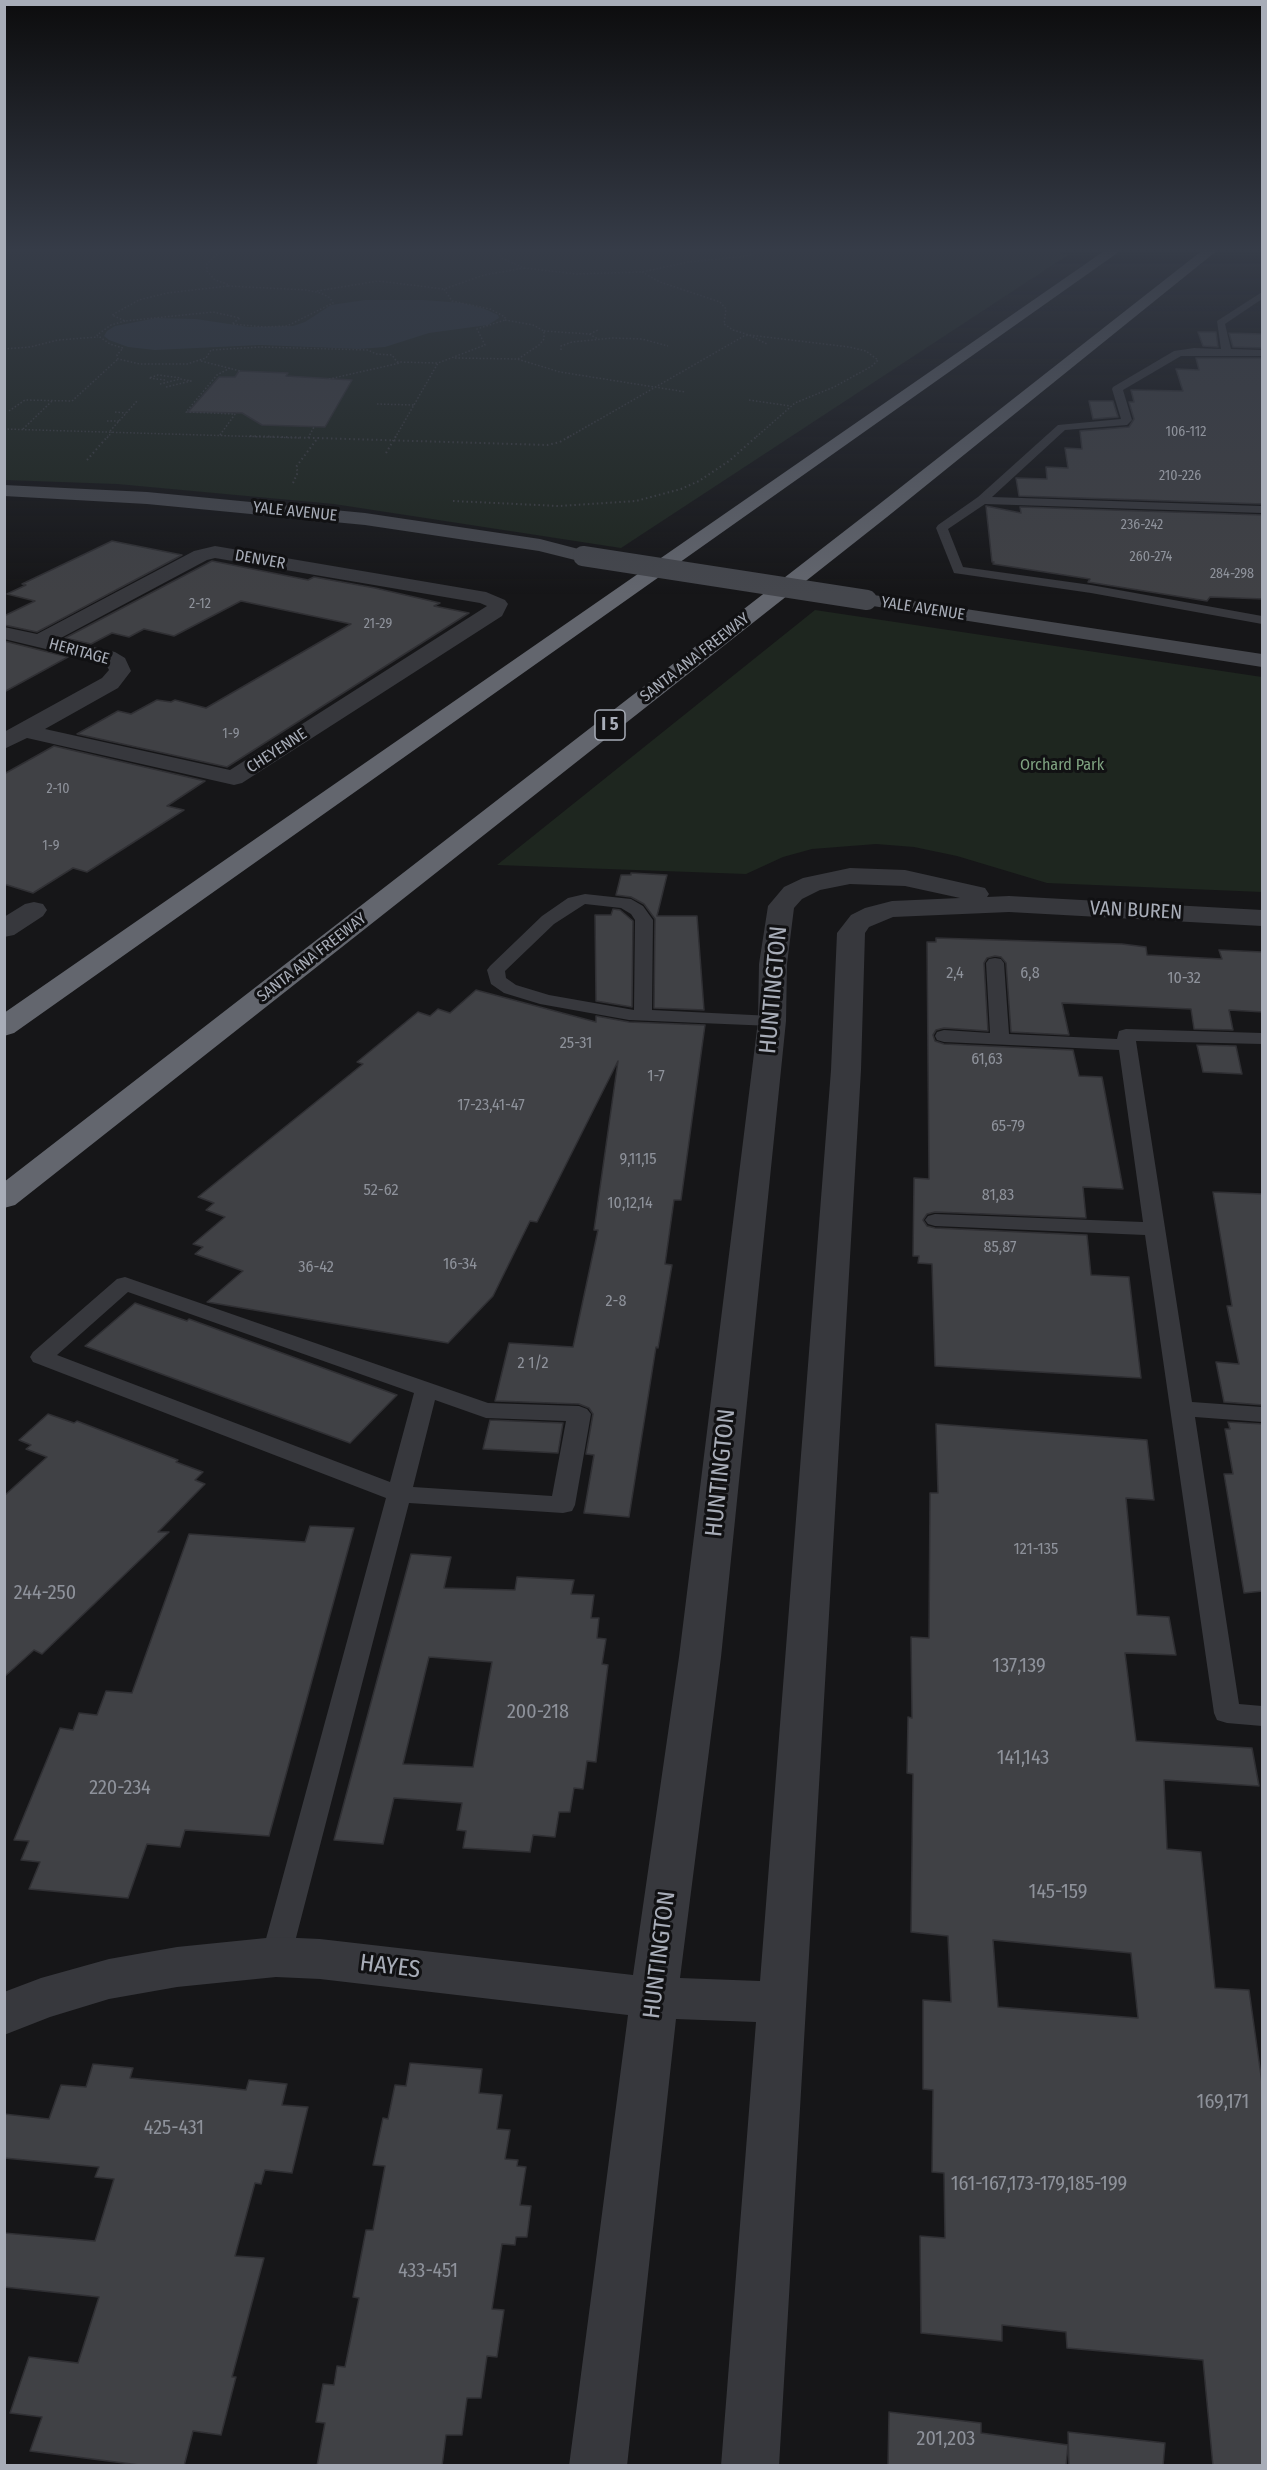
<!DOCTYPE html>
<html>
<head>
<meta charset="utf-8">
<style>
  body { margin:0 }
  #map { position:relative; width:1267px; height:2470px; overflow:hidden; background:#161618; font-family:"Fira Sans Condensed",sans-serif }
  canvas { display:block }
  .frame { position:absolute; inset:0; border:6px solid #a8adb8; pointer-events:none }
</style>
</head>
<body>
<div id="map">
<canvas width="1267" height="2470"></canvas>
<div class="frame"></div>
</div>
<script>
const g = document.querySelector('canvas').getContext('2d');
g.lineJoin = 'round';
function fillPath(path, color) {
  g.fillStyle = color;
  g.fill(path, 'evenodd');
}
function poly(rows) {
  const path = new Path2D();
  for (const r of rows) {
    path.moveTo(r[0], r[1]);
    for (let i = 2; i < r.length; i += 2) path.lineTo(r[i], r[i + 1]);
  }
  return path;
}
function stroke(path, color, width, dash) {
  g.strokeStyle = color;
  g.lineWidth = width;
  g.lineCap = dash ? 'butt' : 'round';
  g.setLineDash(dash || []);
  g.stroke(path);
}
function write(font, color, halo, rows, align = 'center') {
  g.font = font + ' "Fira Sans Condensed",sans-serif';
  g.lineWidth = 6;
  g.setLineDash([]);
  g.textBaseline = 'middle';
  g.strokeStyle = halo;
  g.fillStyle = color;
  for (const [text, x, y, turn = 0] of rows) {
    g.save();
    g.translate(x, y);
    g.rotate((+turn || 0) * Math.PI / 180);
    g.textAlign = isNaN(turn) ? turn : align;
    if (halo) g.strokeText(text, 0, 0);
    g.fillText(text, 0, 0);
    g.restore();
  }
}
fillPath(poly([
  [5,249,1064,249,1059,253,1068,255,621,548,334,504,117,484,5,480],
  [815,610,1262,677,1262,892,1047,883,957,856,914,847,876,844,812,849,783,857,746,874,497,865]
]), '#1e261f');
fillPath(poly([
  [365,300,424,300,462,303,485,309,498,315,499,318,488,325,429,333,385,347,359,349,260,345,155,350,128,347,109,340,104,336,107,331,115,326,156,318,196,319,249,327,293,326,305,322,331,305]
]), '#2c353c');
const building = poly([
  [1198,332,1216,332,1218,347,1203,346,1198,332],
  [1229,333,1263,334,1263,348,1233,347,1229,333],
  [1196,358,1263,358,1263,504,1019,496,1016,478,1047,479,1046,467,1068,468,1065,448,1082,449,1080,431,1129,427,1134,419,1129,402,1134,402,1131,390,1183,391,1176,369,1199,370,1196,358],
  [239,371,288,373,286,376,352,380,325,427,262,425,242,413,188,412,219,377,235,377,239,371],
  [1089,401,1113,401,1118,417,1093,419,1089,401],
  [986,506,1021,513,1020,507,1263,515,1263,599,1210,597,1207,601,1088,582,1090,579,993,564,994,562,992,562,986,506],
  [112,541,182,555,37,632,4,625,4,616,35,601,7,594,26,585,22,584,112,541],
  [212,561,308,580,314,577,375,588,440,603,434,606,469,613,227,767,77,734,118,711,131,714,157,700,171,702,175,700,206,708,351,624,241,601,174,636,144,629,129,637,112,633,91,644,65,638,212,561],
  [4,641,68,657,4,692,4,641],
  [54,746,205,781,167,806,184,810,87,872,73,868,33,893,4,884,4,774,54,746],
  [631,873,667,875,657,916,697,916,704,1010,654,1008,655,919,644,904,631,897,616,895,621,875,631,875,631,873],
  [613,909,620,910,633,921,632,1007,596,1001,595,915,611,915,613,909],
  [936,938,1122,944,1146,947,1147,955,1222,959,1219,950,1263,952,1263,1012,1229,1010,1233,1030,1194,1029,1191,1009,1062,1003,1069,1035,1011,1032,1006,963,1001,957,995,956,987,958,984,963,988,1031,944,1028,936,1030,933,1035,935,1041,944,1044,1073,1050,1079,1076,1102,1077,1123,1189,1083,1187,1086,1218,935,1212,927,1214,923,1220,927,1226,935,1228,1087,1235,1091,1275,1129,1277,1141,1378,935,1366,932,1264,918,1263,919,1256,913,1256,914,1178,929,1179,927,942,936,942,936,938],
  [476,990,596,1022,596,1016,629,1022,705,1025,681,1200,674,1200,665,1264,672,1265,658,1348,656,1347,629,1517,584,1513,594,1455,586,1454,593,1414,589,1408,579,1404,495,1401,509,1343,573,1347,598,1230,594,1230,618,1061,537,1222,530,1221,493,1296,448,1343,207,1302,243,1271,195,1254,203,1247,193,1244,225,1217,206,1210,214,1203,198,1197,363,1064,357,1062,418,1012,430,1016,438,1009,450,1013,476,990],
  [1197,1045,1236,1046,1242,1074,1203,1072,1197,1045],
  [1213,1192,1263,1194,1263,1405,1224,1402,1216,1362,1239,1364,1227,1306,1232,1306,1213,1192],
  [135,1303,187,1321,189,1319,397,1395,350,1443,85,1346,135,1303],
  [48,1414,74,1423,77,1421,178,1460,176,1462,203,1472,195,1480,205,1484,158,1532,169,1532,42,1654,34,1650,4,1677,4,1496,47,1457,26,1449,31,1445,19,1440,48,1414],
  [490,1420,563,1423,558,1453,483,1449,490,1420],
  [1228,1422,1263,1424,1263,1591,1244,1593,1224,1474,1233,1474,1225,1429,1230,1429,1228,1422],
  [936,1424,1147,1440,1154,1500,1126,1498,1137,1615,1169,1617,1176,1655,1125,1653,1136,1741,1252,1748,1259,1786,1164,1780,1167,1849,1201,1852,1215,1988,1249,1990,1263,2090,1263,2466,1213,2466,1203,2360,1067,2348,1066,2332,1002,2325,1002,2341,921,2333,920,2236,945,2238,944,2173,932,2172,933,2090,923,2089,923,2000,951,2002,948,1936,911,1932,913,1774,907,1773,908,1717,912,1718,911,1637,929,1638,930,1493,938,1493,936,1424],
  [993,1940,1131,1953,1138,2018,998,2007,993,1940],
  [310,1526,354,1528,269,1836,185,1830,180,1847,147,1844,128,1898,29,1889,40,1862,21,1860,29,1841,14,1840,60,1728,73,1730,79,1713,97,1715,106,1691,132,1693,189,1534,305,1542,310,1526],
  [411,1554,451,1557,444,1588,515,1590,517,1577,574,1580,571,1594,594,1595,591,1618,599,1618,597,1638,606,1639,602,1664,608,1665,596,1762,587,1761,583,1789,574,1788,570,1812,559,1812,555,1837,533,1835,530,1852,463,1848,466,1831,457,1830,462,1803,394,1798,383,1844,334,1840,411,1554],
  [429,1657,492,1662,473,1767,403,1764,429,1657],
  [410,2063,482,2069,479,2093,502,2095,497,2129,510,2130,505,2159,518,2160,517,2166,526,2167,520,2205,531,2206,527,2237,516,2237,515,2245,502,2244,492,2309,504,2310,497,2357,487,2356,481,2398,467,2398,462,2435,446,2435,442,2466,317,2466,325,2423,316,2422,323,2384,334,2385,337,2366,345,2367,359,2298,353,2297,366,2230,373,2230,385,2166,373,2165,383,2118,388,2119,395,2085,406,2086,410,2063],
  [93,2064,133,2068,130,2078,200,2085,246,2090,249,2080,287,2084,282,2105,308,2107,292,2173,265,2170,261,2184,255,2183,235,2256,264,2258,232,2377,236,2377,221,2435,193,2431,184,2466,147,2466,30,2451,42,2417,10,2413,29,2357,78,2363,99,2297,4,2287,4,2233,95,2241,114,2179,95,2177,99,2167,4,2158,4,2114,49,2119,61,2085,86,2087,93,2064],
  [889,2412,981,2423,981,2433,1068,2445,1066,2466,888,2466,889,2412],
  [1068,2432,1165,2443,1163,2466,1069,2466,1068,2432]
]);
fillPath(building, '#404145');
stroke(building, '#303034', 1.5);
stroke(poly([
  [222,249,207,264,207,271,215,280,230,285],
  [497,249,501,258,524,268,577,274,642,272,689,262,747,256,768,249],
  [642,272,660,282,720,302,726,309,724,324,733,330,749,335,849,347,866,351,878,360,872,366,834,387,795,403,755,438],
  [228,286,306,290,321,293,330,298,333,303,287,326,264,327,232,324,240,318,213,312,125,321,112,315,139,300,167,293,228,286],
  [317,291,378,281,444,289],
  [505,320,533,325,544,331,544,339,539,345,518,359],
  [125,321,111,325,97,335,110,344,123,348,117,355,118,359,140,364,187,364,206,358,211,350,260,347,368,350,376,354,392,355,397,362,438,363],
  [544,331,589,334,598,339],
  [590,334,598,330],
  [4,349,30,347,58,340,98,337],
  [561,350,561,346,572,342,613,338,642,339,668,346],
  [455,358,517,359,560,372,686,392],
  [201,361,240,371],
  [230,368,217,375,186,412,234,414],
  [329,379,400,363],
  [165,380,149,378,158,375,181,378],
  [160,384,180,379,191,381,166,387],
  [749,400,790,406],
  [377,404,414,405],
  [9,411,25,400,72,401,118,359],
  [115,412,126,413],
  [107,421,119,421],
  [4,429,301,438],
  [23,429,52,401],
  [110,431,137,401],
  [220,435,238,410],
  [107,438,112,432],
  [308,438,314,427],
  [395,438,438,363,485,345,477,329,505,320,505,317,490,309,452,301,444,289,484,275,524,268],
  [567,438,744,336,749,335,767,344]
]), '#3d3f44', 1.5, [1.5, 2]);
stroke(poly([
  [250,436,547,445,560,442,570,436],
  [386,453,396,436],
  [87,460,108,436],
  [293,483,298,472,296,467,317,439],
  [453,501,559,506,636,501,681,489,699,481,729,461,757,436]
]), '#3d3f44', 2, [1.5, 3]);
fillPath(poly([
  [1262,292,1262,299,1225,324,1231,349,1262,350,1262,356,1181,356,1123,390,1132,420,1127,425,1065,430,992,497,1262,506,1262,513,985,504,948,529,963,567,1091,585,1262,616,1262,624,1091,593,954,573,936,528,938,525,978,497,1058,425,1121,419,1112,389,1113,387,1174,351,1194,348,1221,349,1217,321,1262,292],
  [585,894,631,899,643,906,653,920,652,1010,772,1016,778,1017,781,1021,778,1025,772,1026,629,1020,540,1004,504,993,491,984,487,970,490,966,542,916,568,898,585,894],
  [585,904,621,908,631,914,635,920,634,1010,549,995,516,985,506,978,505,971,554,924,585,904],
  [995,958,1001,959,1004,963,1009,1034,1117,1039,1119,1031,1126,1029,1262,1033,1262,1044,1136,1041,1192,1402,1262,1407,1262,1422,1195,1417,1239,1704,1262,1706,1262,1726,1227,1723,1217,1720,1214,1713,1145,1235,935,1226,928,1224,925,1220,928,1216,935,1214,1143,1222,1119,1050,944,1042,937,1040,935,1036,937,1032,944,1030,990,1033,986,963,989,959,995,958],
  [125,1277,488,1403,579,1406,587,1409,591,1414,575,1505,572,1511,563,1513,409,1503,291,1957,287,1966,276,1970,265,1966,261,1957,386,1498,33,1362,30,1357,33,1352,117,1279,125,1277],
  [128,1292,414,1393,390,1482,57,1355,128,1292],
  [435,1400,486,1418,566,1421,552,1496,413,1487,435,1400]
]), '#37383d');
fillPath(poly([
  [215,546,486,592,505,600,508,604,502,616,242,783,234,785,27,738,4,749,4,732,102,678,109,670,107,666,100,662,4,639,4,627,37,634,194,551,215,546],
  [215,558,480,603,487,606,230,770,45,729,118,688,131,671,125,658,115,652,59,639,207,560,215,558],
  [34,902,43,904,47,910,43,916,14,935,4,937,4,917,25,904,34,902]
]), '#37383d');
fillPath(poly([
  [850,868,905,870,985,888,989,894,987,897,1009,896,1262,910,1262,926,1009,912,893,917,869,927,865,933,861,1070,779,2466,721,2466,756,2022,676,2019,627,2466,569,2466,628,2015,320,1979,276,1977,177,1987,109,1999,50,2017,4,2035,4,1992,41,1978,109,1959,177,1947,276,1937,320,1939,633,1975,679,1657,758,1021,759,964,768,906,784,887,803,878,850,868],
  [850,884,905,886,960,898,892,901,865,908,851,915,837,933,831,1070,760,1981,680,1978,721,1657,786,1021,787,964,794,908,802,899,820,890,850,884]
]), '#37383d');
fillPath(poly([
  [4,485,147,492,365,513,540,539,590,552,593,556,590,560,583,562,539,551,365,525,147,504,4,496,4,485],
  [867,594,1262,654,1262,667,860,604,857,600,860,596,867,594]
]), '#45474d');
fillPath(poly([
  [1107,249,1123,249,14,1033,4,1036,4,1013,1107,249],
  [1204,249,1219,249,887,517,15,1205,4,1208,4,1182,873,509,1204,249]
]), '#63666e');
stroke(poly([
  [583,556,867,600]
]), '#45474d', 20);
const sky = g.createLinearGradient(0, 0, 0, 595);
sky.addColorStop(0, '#0c0c0d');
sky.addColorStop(0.42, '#363c48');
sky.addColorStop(1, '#363c4800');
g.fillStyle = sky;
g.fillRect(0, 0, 1267, 595);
write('14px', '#8e929b', null, [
  ["106-112",1186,432],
  ["210-226",1180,476],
  ["236-242",1142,525],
  ["260-274",1151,557],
  ["284-298",1232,574],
  ["2-12",200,604],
  ["21-29",378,624],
  ["1-9",231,734],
  ["2-10",58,789],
  ["1-9",51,846]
]);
write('16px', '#a8adb8', '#111113', [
  ["YALE AVENUE",295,512,6],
  ["DENVER",260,560,10],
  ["YALE AVENUE",923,609,9],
  ["HERITAGE",79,652,15],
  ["SANTA ANA FREEWAY",695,658,-38],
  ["CHEYENNE",277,751,-33],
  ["SANTA ANA FREEWAY",312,958,-38]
]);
write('16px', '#7fa381', '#111113', [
  ["Orchard Park",1062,766]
]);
write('16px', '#8e929b', null, [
  ["2,4",955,974],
  ["6,8",1030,974],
  ["10-32",1184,979],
  ["25-31",576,1044],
  ["61,63",987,1060],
  ["1-7",656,1077],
  ["17-23,41-47",491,1106],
  ["65-79",1008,1127],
  ["9,11,15",638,1160],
  ["52-62",381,1191],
  ["81,83",998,1196],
  ["10,12,14",630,1204],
  ["85,87",1000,1248],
  ["16-34",460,1265],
  ["36-42",316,1268],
  ["2-8",616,1302],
  ["2 1/2",533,1364],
  ["121-135",1036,1550]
]);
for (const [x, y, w] of [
  [610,725,30]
]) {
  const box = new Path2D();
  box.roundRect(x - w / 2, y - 15, w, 30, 4.5);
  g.fillStyle = '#111113';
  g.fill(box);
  stroke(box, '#a8adb8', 1.5);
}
write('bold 18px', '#a8adb8', null, [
  ["I 5",610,725]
]);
write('20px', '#a8adb8', '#111113', [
  ["VAN BUREN",1136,911,3]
]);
write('20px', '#8e929b', null, [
  ["244-250",45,1593],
  ["137,139",1019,1666],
  ["200-218",538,1712],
  ["141,143",1023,1758],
  ["220-234",120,1788],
  ["145-159",1058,1892],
  ["169,171",1223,2102],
  ["425-431",174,2128],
  ["161-167,173-179,185-199",1039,2184],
  ["433-451",428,2271],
  ["201,203",946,2439]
]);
write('24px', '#a8adb8', '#111113', [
  ["HUNTINGTON",774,990,-85],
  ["HUNTINGTON",721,1473,-84],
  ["HUNTINGTON",660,1955,-83],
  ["HAYES",390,1967,7]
]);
</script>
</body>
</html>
